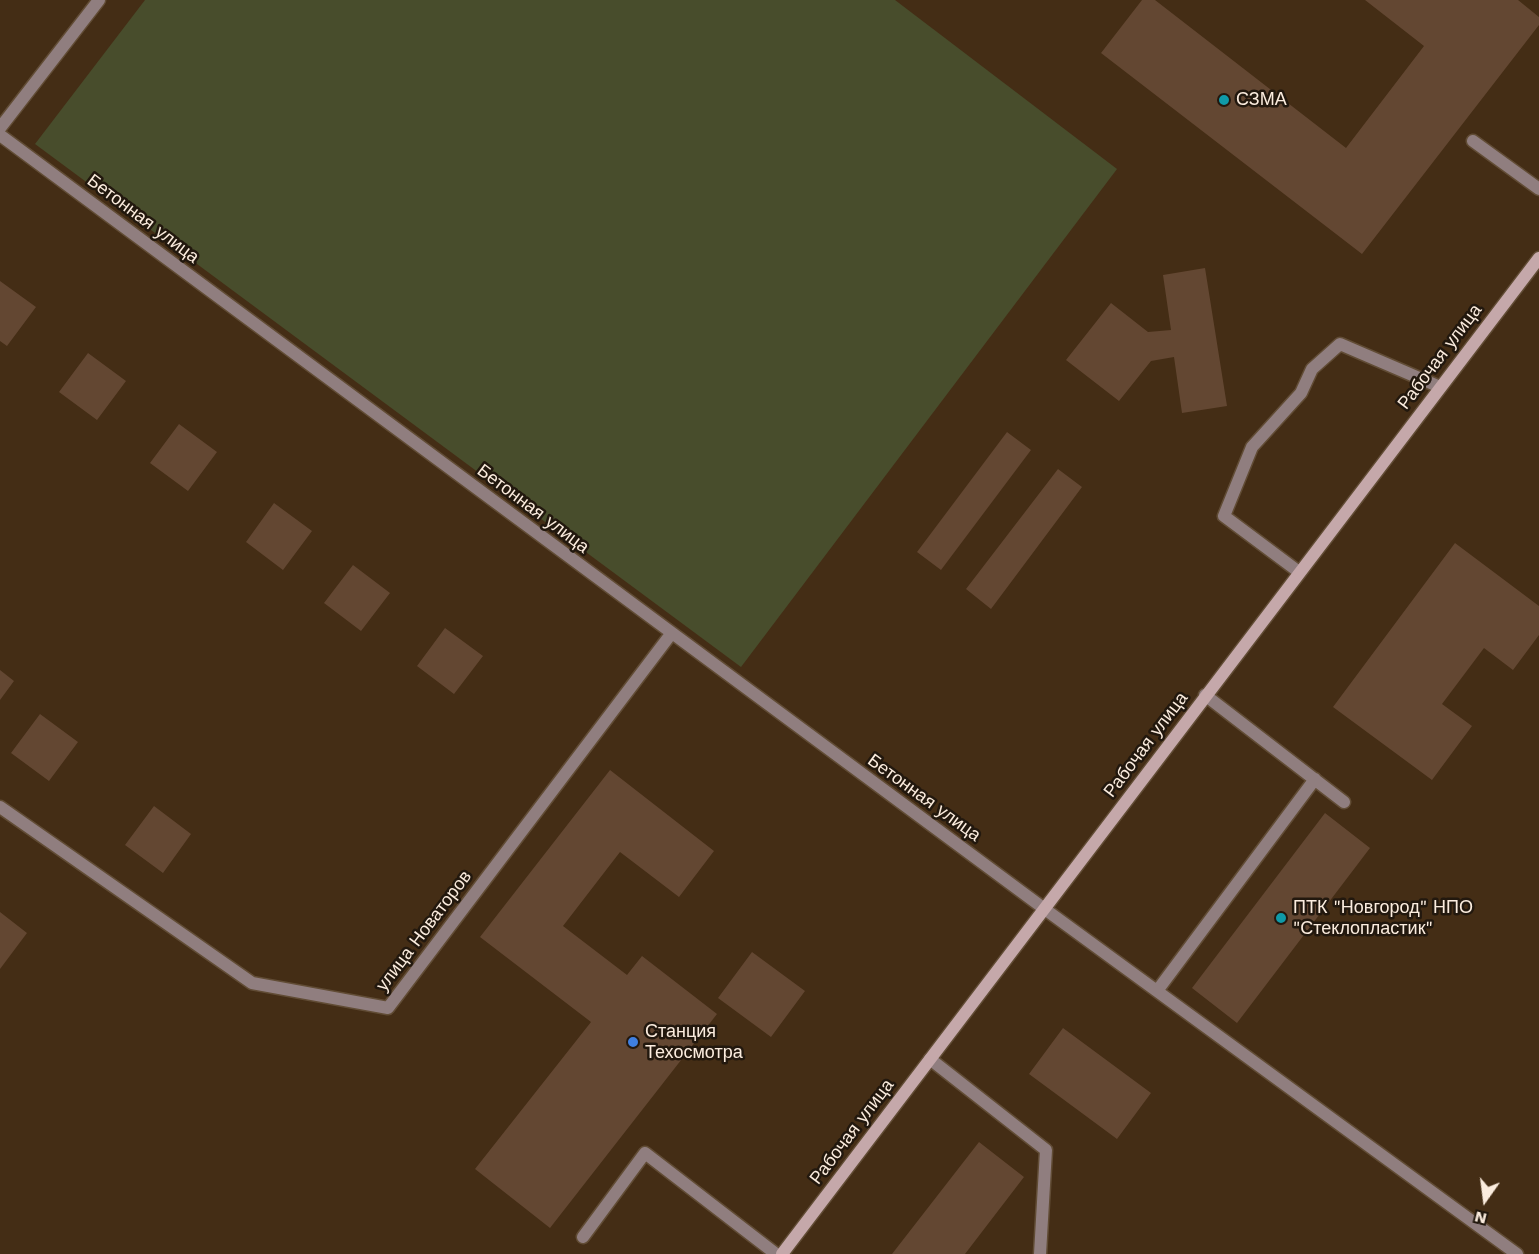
<!DOCTYPE html>
<html>
<head>
<meta charset="utf-8">
<style>
  body { margin:0 }
  #map { position:relative; width:1539px; height:1254px; overflow:hidden; background:#442d15; font-family:"Work Sans",sans-serif }
  canvas { display:block }
  .north { position:absolute; left:1455px; top:1170px; width:60px; height:60px; -webkit-text-stroke:4px #22180e; paint-order:stroke; rotate:194deg; font-size:16px; font-weight:700; line-height:24px; text-align:center; color:#fbecde }
  .north::after { content:''; display:block; margin:auto; width:21px; height:27px; background:#fbecde; clip-path:polygon(50% 0,100% 100%,50% 72%,0 100%) }
</style>
</head>
<body>
<div id="map">
<canvas width="1539" height="1254"></canvas>
<div class="north">N</div>
</div>
<script>
const g = document.querySelector('canvas').getContext('2d');
g.lineJoin = 'round';
function fillPath(path, color) {
  g.fillStyle = color;
  g.fill(path, 'evenodd');
}
function poly(rows) {
  const path = new Path2D();
  for (const r of rows) {
    path.moveTo(r[0], r[1]);
    for (let i = 2; i < r.length; i += 2) path.lineTo(r[i], r[i + 1]);
  }
  return path;
}
function stroke(path, color, width, dash) {
  g.strokeStyle = color;
  g.lineWidth = width;
  g.lineCap = dash ? 'butt' : 'round';
  g.setLineDash(dash || []);
  g.stroke(path);
}
function write(font, color, halo, rows, align = 'center') {
  g.font = font + ' "Work Sans",sans-serif';
  g.lineWidth = 5;
  g.setLineDash([]);
  g.textBaseline = 'middle';
  g.strokeStyle = halo;
  g.fillStyle = color;
  for (const [text, x, y, turn = 0] of rows) {
    g.save();
    g.translate(x, y);
    g.rotate((+turn || 0) * Math.PI / 180);
    g.textAlign = isNaN(turn) ? turn : align;
    if (halo) g.strokeText(text, 0, 0);
    g.fillText(text, 0, 0);
    g.restore();
  }
}
fillPath(poly([
  [145,0,895,0,1117,169,741,667,35,144]
]), '#484d2c');
fillPath(poly([
  [1142,0,1155,0,1346,148,1424,46,1365,0,1518,0,1539,17,1539,25,1362,254,1101,53],
  [1205,268,1227,406,1182,413,1174,357,1151,361,1119,401,1066,360,1111,303,1148,332,1171,330,1163,275],
  [0,281,36,307,7,346,0,341],
  [88,353,126,381,97,420,59,392],
  [179,424,217,452,188,491,150,463],
  [1007,432,1031,450,941,570,917,552],
  [1058,469,1082,487,991,609,966,589],
  [274,503,312,531,283,570,246,542],
  [1455,543,1539,606,1539,635,1513,670,1484,648,1442,704,1472,726,1432,780,1333,707],
  [353,565,390,593,361,631,324,603],
  [445,628,483,656,454,694,417,666],
  [0,670,14,681,0,700],
  [40,714,78,742,49,781,11,753],
  [610,770,714,851,679,897,620,852,563,926,627,975,642,956,717,1014,550,1228,475,1169,591,1022,480,937],
  [154,806,191,834,163,873,125,845],
  [1325,813,1370,848,1237,1023,1192,988],
  [0,912,27,933,0,969],
  [752,952,805,991,771,1037,718,998],
  [1063,1028,1151,1093,1117,1139,1029,1074],
  [979,1142,1024,1177,965,1254,892,1254]
]), '#634732');
const service = poly([
  [0,128,99,0],
  [1473,141,1539,189],
  [1299,572,1224,516,1252,447,1301,393,1312,369,1340,344,1440,387],
  [1205,695,1344,802],
  [1046,910,1517,1254],
  [1157,991,1315,779],
  [930,1059,1046,1150,1040,1254],
  [583,1237,645,1153,776,1254]
]);
const minor = poly([
  [0,135,1046,910],
  [0,807,252,983,388,1008,671,634]
]);
const secondary = poly([
  [782,1254,1539,258]
]);
stroke(service, '#614c35', 15);
stroke(minor, '#614c35', 15);
stroke(secondary, '#614c35', 15);
stroke(service, '#907e7f', 12);
stroke(minor, '#907e7f', 12);
stroke(secondary, '#c5a8aa', 12);
for (const [x, y, r, color] of [
  [1224,100,6,"#0f9aa8"],
  [1281,918,6,"#0f9aa8"],
  [633,1042,6,"#3f7fe0"]
]) {
  const dot = new Path2D();
  dot.arc(x, y, r, 0, 2 * Math.PI);
  g.fillStyle = color;
  g.fill(dot);
  stroke(dot, '#22180e', 2);
}
write('18px', '#fbecde', '#22180e', [
  ["СЗМА",1236,100],
  ["ПТК \"Новгород\" НПО",1293,908],
  ["\"Стеклопластик\"",1293,929],
  ["Станция",645,1032],
  ["Техосмотра",645,1053]
], 'left');
write('18px', '#fbecde', '#22180e', [
  ["Бетонная улица",143,219,37],
  ["Рабочая улица",1440,357,-53],
  ["Бетонная улица",533,509,37],
  ["Рабочая улица",1146,745,-53],
  ["Бетонная улица",924,798,36],
  ["улица Новаторов",424,931,-53],
  ["Рабочая улица",852,1132,-53]
]);
</script>
</body>
</html>
